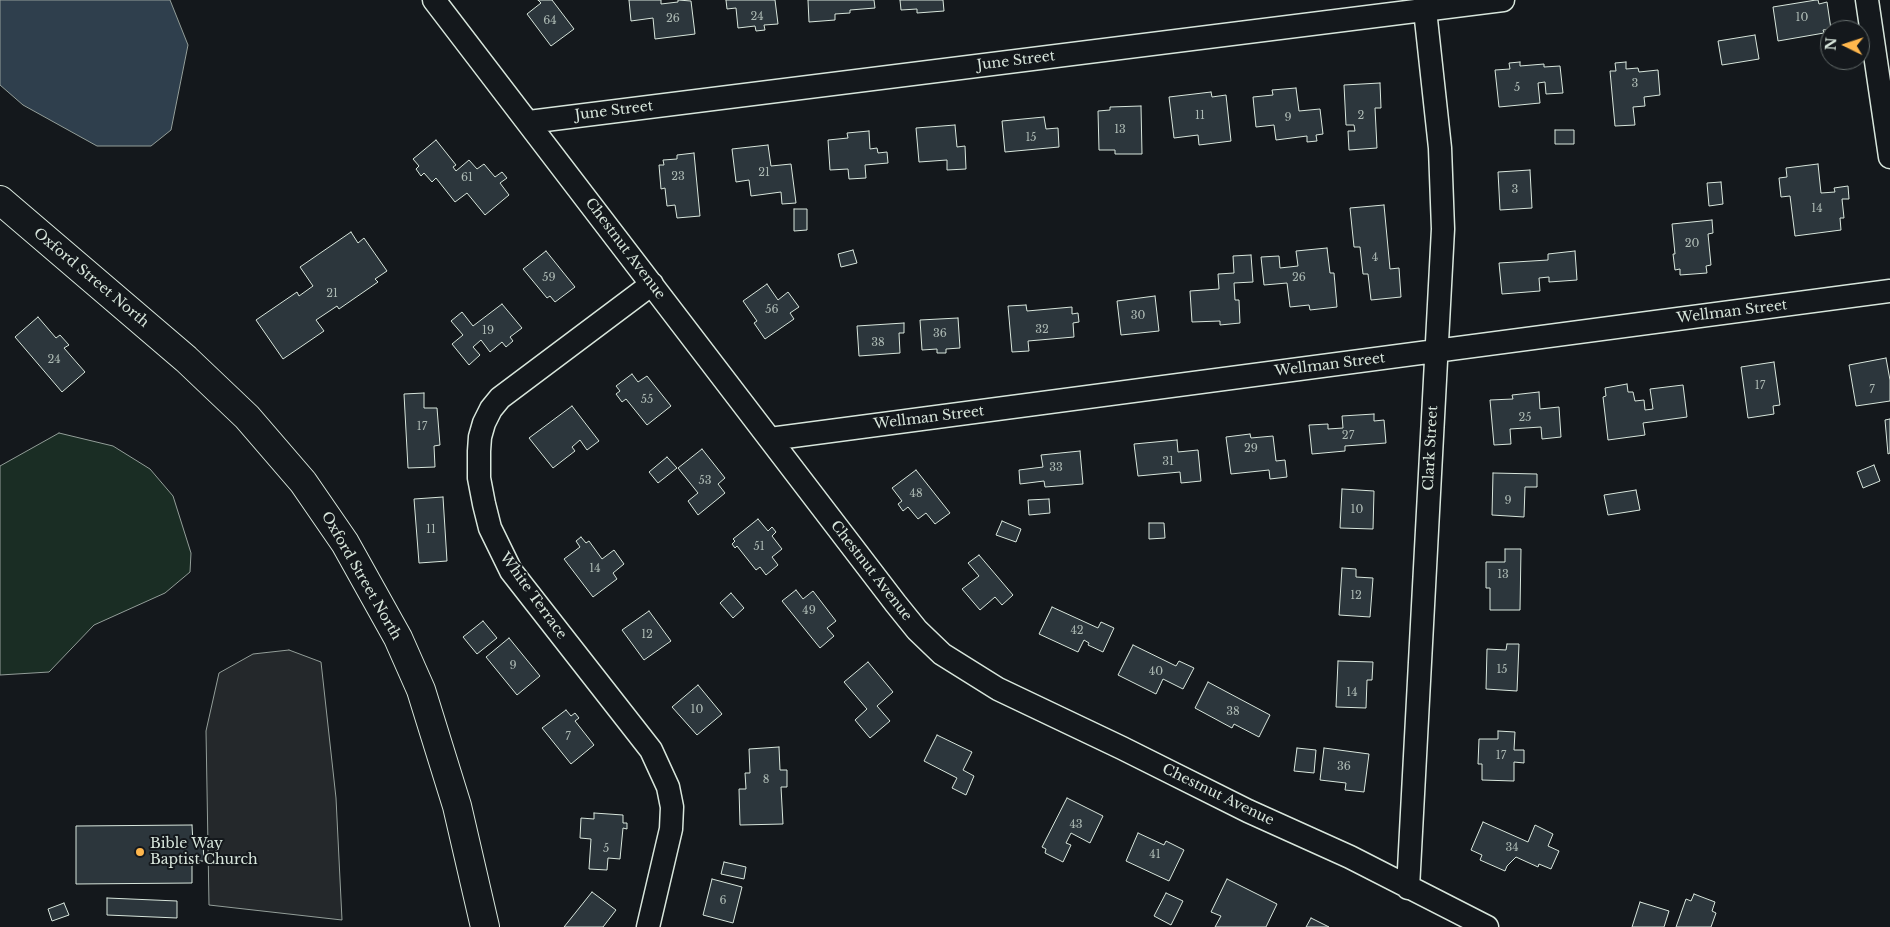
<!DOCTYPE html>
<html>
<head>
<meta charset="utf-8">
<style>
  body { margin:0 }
  #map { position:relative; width:1890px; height:927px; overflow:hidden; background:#14181c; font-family:"Libre Baskerville",serif }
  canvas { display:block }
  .north { position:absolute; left:1820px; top:20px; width:50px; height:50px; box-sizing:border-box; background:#14181c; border:1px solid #626a69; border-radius:50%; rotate:274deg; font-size:14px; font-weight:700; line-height:20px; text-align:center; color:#d8e6dc }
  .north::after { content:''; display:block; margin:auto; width:18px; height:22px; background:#ffb74d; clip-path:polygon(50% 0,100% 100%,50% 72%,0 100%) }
</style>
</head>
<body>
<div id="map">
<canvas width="1890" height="927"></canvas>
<div class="north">N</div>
</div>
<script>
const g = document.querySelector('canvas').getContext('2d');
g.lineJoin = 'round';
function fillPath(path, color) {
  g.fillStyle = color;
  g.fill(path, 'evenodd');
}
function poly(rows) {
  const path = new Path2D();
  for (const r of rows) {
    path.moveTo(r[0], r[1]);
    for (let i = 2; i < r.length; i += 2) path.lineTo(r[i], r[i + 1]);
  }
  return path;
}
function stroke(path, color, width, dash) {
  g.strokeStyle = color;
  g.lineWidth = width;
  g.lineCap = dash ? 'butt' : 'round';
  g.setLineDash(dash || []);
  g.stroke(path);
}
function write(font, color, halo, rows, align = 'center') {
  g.font = font + ' "Libre Baskerville",serif';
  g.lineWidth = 4;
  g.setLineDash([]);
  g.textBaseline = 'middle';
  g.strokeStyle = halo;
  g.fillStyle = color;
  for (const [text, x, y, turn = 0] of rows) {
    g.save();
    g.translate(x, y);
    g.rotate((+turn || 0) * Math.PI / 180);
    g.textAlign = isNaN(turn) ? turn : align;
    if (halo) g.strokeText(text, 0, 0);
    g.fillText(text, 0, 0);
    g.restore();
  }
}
const green = poly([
  [59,433,113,446,150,469,173,496,191,553,190,572,165,593,94,625,49,672,0,675,0,466,59,433]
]);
fillPath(green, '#1a2d24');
stroke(green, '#939e99', 1);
const parking = poly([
  [289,650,321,662,336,798,342,920,209,905,206,731,219,673,253,654,289,650]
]);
fillPath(parking, '#24282b');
stroke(parking, '#939e99', 1);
const water = poly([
  [0,0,170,0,188,45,171,130,151,146,97,146,23,105,0,85,0,0]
]);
fillPath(water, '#2f3f4d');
stroke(water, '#939e99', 1);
const building = poly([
  [538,0,552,0,574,29,551,46,527,14,541,3,538,0],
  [629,0,661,0,661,4,678,2,678,0,691,1,695,34,655,39,653,18,631,21,629,0],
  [726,0,775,0,778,24,764,25,765,30,756,31,755,26,738,28,736,8,727,9,726,0],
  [808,0,874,0,875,8,850,10,850,13,835,14,835,20,809,22,808,0],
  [900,0,943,0,944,11,917,13,917,9,901,10,900,0],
  [1816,0,1818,0,1819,4,1827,2,1831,29,1823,30,1824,33,1778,41,1773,7,1816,0],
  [1755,35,1759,59,1722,65,1718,41,1755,35],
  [1520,62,1520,66,1544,64,1544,67,1560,66,1563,93,1546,94,1545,82,1538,83,1540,103,1499,107,1495,70,1510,69,1509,63,1520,62],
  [1626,62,1626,69,1638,68,1639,72,1658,70,1660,95,1644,97,1645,106,1633,107,1635,125,1615,126,1610,71,1616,71,1615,63,1626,62],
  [1380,83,1381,108,1375,108,1377,148,1349,150,1348,131,1355,131,1354,125,1346,125,1344,85,1380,83],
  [1296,88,1299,111,1320,109,1323,134,1316,135,1317,141,1307,142,1307,136,1276,140,1274,125,1256,127,1253,97,1273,95,1272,90,1296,88],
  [1211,92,1212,97,1226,95,1231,141,1199,145,1198,135,1174,138,1169,97,1211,92],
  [1141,106,1142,154,1115,154,1115,150,1099,150,1098,111,1110,110,1110,107,1141,106],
  [1044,117,1046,129,1058,128,1059,147,1005,152,1002,121,1044,117],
  [955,125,957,147,965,146,966,169,947,170,947,160,919,162,916,128,955,125],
  [1555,130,1574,130,1574,144,1555,144,1555,130],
  [869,131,870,149,877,148,878,153,887,152,888,163,865,165,866,178,849,179,848,169,830,170,828,140,848,138,847,133,869,131],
  [436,140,456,165,453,167,456,171,469,160,477,169,484,164,495,177,502,172,507,178,500,183,509,195,485,215,467,193,455,202,436,178,432,182,424,173,421,176,416,169,419,166,413,159,436,140],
  [768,145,771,166,791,164,796,203,782,204,781,192,751,196,749,180,736,182,732,149,768,145],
  [694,153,700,216,677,218,675,205,667,206,665,188,661,189,659,165,664,165,663,160,677,159,677,155,694,153],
  [1818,164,1821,193,1835,192,1834,188,1848,186,1849,199,1842,199,1844,218,1840,218,1841,230,1795,236,1790,196,1781,197,1779,178,1787,177,1786,168,1818,164],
  [1530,170,1532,208,1500,210,1498,172,1530,170],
  [1721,182,1723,204,1709,206,1707,183,1721,182],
  [1384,205,1390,269,1399,268,1401,297,1371,300,1368,274,1363,274,1360,247,1354,247,1350,208,1384,205],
  [794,209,807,209,807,230,794,231,794,209],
  [1712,220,1713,233,1708,234,1711,265,1706,266,1707,273,1680,275,1680,269,1675,270,1673,254,1675,254,1672,224,1712,220],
  [351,232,358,243,364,238,387,271,375,279,378,282,339,309,337,306,316,320,324,331,283,359,256,320,297,292,299,296,313,286,300,267,351,232],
  [1327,248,1330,273,1334,273,1337,307,1310,310,1309,305,1290,307,1287,283,1264,285,1261,257,1279,256,1280,268,1298,266,1296,251,1327,248],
  [853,250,857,263,841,267,838,254,853,250],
  [546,251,575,287,555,302,550,296,547,298,523,269,546,251],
  [1575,251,1577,280,1549,282,1549,277,1539,278,1540,291,1502,294,1499,263,1548,260,1548,254,1575,251],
  [1251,255,1253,282,1234,283,1235,300,1239,300,1240,323,1220,325,1220,321,1192,322,1190,291,1219,289,1218,274,1234,273,1233,256,1251,255],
  [767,284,778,300,788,292,799,307,790,313,794,319,765,339,754,323,757,321,743,301,767,284],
  [1155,296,1159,331,1121,335,1117,301,1155,296],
  [502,304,522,328,510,337,513,341,506,347,502,342,490,352,481,340,473,347,480,355,469,365,452,344,463,335,451,321,462,312,473,326,502,304],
  [1026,305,1027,311,1072,307,1072,314,1078,313,1079,322,1073,323,1074,337,1028,341,1029,351,1012,352,1008,306,1026,305],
  [38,317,56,338,60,335,69,345,64,348,85,372,62,392,15,337,38,317],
  [958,318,960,348,946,349,946,353,937,353,937,349,922,350,920,320,958,318],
  [904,323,904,333,899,333,900,353,859,356,857,326,904,323],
  [1886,358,1890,380,1890,401,1856,406,1849,365,1886,358],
  [1774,362,1780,405,1773,406,1774,414,1748,418,1741,367,1774,362],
  [632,374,638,382,647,376,671,406,647,425,626,399,622,402,616,394,620,391,616,386,632,374],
  [1627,384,1628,392,1633,392,1635,401,1644,400,1645,410,1653,409,1650,389,1683,385,1687,417,1643,423,1645,435,1608,440,1603,397,1606,396,1605,388,1627,384],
  [1539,392,1540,409,1559,407,1561,437,1542,439,1541,427,1510,429,1511,444,1494,445,1490,400,1513,399,1512,395,1539,392],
  [424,393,424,408,437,408,440,445,434,446,435,467,408,468,404,394,424,393],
  [572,406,599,441,587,450,580,440,572,447,575,451,553,468,529,438,572,406],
  [1374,414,1374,421,1384,420,1386,443,1345,446,1345,451,1312,454,1309,425,1328,424,1328,429,1343,428,1342,416,1374,414],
  [1890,419,1890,453,1888,454,1885,420,1890,419],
  [1250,434,1251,438,1273,436,1276,461,1285,460,1287,477,1270,479,1269,470,1231,474,1226,437,1250,434],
  [1177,440,1178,452,1198,450,1201,481,1181,483,1180,472,1138,476,1134,444,1177,440],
  [702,449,725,478,718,484,725,493,698,515,688,501,698,493,678,468,702,449],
  [1080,451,1083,484,1045,487,1044,481,1020,484,1019,470,1043,467,1041,455,1080,451],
  [667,457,677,468,658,483,649,472,667,457],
  [1874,465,1880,481,1863,488,1857,472,1874,465],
  [916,470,950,513,935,524,926,513,918,519,908,507,903,511,898,504,902,501,892,488,916,470],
  [1493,473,1537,474,1537,487,1525,487,1524,517,1492,515,1493,473],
  [1342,489,1374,491,1373,529,1340,528,1342,489],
  [1636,490,1640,510,1608,515,1604,495,1636,490],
  [443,497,447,561,419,563,414,499,443,497],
  [1049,499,1050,513,1029,515,1028,500,1049,499],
  [758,519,768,531,772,527,776,532,772,536,782,549,772,557,778,565,766,575,760,567,756,570,737,546,735,548,732,544,735,541,733,539,758,519],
  [1002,521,1021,529,1016,542,996,535,1002,521],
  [1149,523,1164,523,1165,538,1149,539,1149,523],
  [581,537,586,543,589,541,602,559,614,550,624,564,613,573,617,579,593,597,564,559,580,547,576,541,581,537],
  [1505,549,1521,549,1520,610,1490,610,1490,588,1486,588,1486,562,1505,562,1505,549],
  [979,555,1013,595,1002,605,995,597,980,610,962,589,979,576,968,563,979,555],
  [1342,568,1356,569,1356,577,1373,578,1370,617,1339,615,1342,568],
  [796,590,803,599,813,591,836,621,827,628,834,636,820,648,782,601,796,590],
  [731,593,744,608,733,618,720,603,731,593],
  [1052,607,1098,628,1101,622,1114,628,1103,652,1088,645,1089,643,1084,640,1078,652,1039,634,1052,607],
  [649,611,671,641,644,660,622,630,649,611],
  [483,621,497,638,477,654,463,637,483,621],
  [509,638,540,676,517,695,486,657,509,638],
  [1507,644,1519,644,1517,691,1486,689,1487,649,1506,650,1507,644],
  [1133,645,1176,666,1179,661,1194,668,1183,689,1163,679,1156,694,1118,675,1133,645],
  [1338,661,1373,662,1372,680,1367,680,1366,708,1336,707,1338,661],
  [868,662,893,692,877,706,890,721,870,738,855,720,867,709,844,682,868,662],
  [1208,682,1270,715,1259,737,1234,724,1232,728,1195,708,1208,682],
  [698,685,722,714,697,735,672,707,698,685],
  [566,710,571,716,575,713,579,718,575,721,594,745,571,764,542,728,566,710],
  [1498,731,1515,732,1514,750,1524,750,1524,763,1514,762,1514,781,1482,780,1482,764,1478,764,1479,739,1498,739,1498,731],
  [937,735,972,752,963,770,974,776,966,795,952,788,957,778,924,761,937,735],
  [779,747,780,770,787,770,787,787,781,787,783,824,740,825,739,789,746,789,745,773,750,773,749,749,779,747],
  [1297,748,1316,750,1314,773,1294,771,1297,748],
  [1324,748,1369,754,1364,792,1345,790,1346,783,1320,780,1324,748],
  [1067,798,1103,816,1090,843,1071,833,1066,843,1071,845,1063,862,1045,853,1046,849,1042,847,1067,798],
  [594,813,623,815,623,823,627,823,627,829,623,828,620,859,608,858,607,870,589,869,591,839,580,838,581,818,594,819,594,813],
  [1483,822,1528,842,1535,825,1553,834,1548,846,1559,851,1551,869,1539,864,1538,867,1516,857,1507,866,1505,871,1480,860,1482,855,1471,850,1483,822],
  [192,825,193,843,203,843,204,861,192,861,192,883,76,884,76,826,192,825],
  [1138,833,1164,845,1166,841,1184,850,1169,881,1126,861,1138,833],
  [724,862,746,867,744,879,721,874,724,862],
  [712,879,742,887,733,923,703,915,712,879],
  [1227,879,1277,904,1266,927,1215,927,1221,916,1211,912,1227,879],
  [592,892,616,910,603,927,564,927,592,892],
  [1166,893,1183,901,1171,925,1154,916,1166,893],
  [1694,894,1715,902,1712,911,1716,913,1711,927,1676,927,1686,899,1691,901,1694,894],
  [107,898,177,901,177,918,107,915,107,898],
  [1640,902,1669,911,1664,927,1632,927,1640,902],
  [64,903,69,915,52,921,48,909,64,903],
  [1311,918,1329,927,1306,927,1311,918]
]);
fillPath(building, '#2c363c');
stroke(building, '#d8e6dc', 1);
const street = poly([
  [434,0,896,604,917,630,942,654,998,689,1122,748,1248,811,1350,857,1487,927],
  [1867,0,1890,157],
  [529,122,1503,0],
  [770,439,1890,291],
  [1408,888,1443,229,1440,148,1425,10],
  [648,927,671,829,672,807,668,787,651,750,511,571,490,528,484,504,479,478,479,451,480,437,484,423,491,409,500,398,652,284]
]);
const secondary = poly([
  [0,200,186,359,247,417,303,482,345,543,398,638,421,690,457,806,485,927]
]);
stroke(street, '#d8e6dc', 25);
stroke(secondary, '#d8e6dc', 30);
stroke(street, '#14181c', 22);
stroke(secondary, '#14181c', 28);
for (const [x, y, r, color] of [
  [140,852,5,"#ffb74d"]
]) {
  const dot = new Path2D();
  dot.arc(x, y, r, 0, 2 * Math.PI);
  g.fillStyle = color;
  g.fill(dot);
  stroke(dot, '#14181c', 2);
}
write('11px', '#adbab4', null, [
  ["24",757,17],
  ["10",1802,18],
  ["26",673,19],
  ["64",550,21],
  ["3",1635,84],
  ["5",1517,88],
  ["11",1200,116],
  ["2",1361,116],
  ["9",1288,118],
  ["13",1120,130],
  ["15",1031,138],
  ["21",764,173],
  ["23",678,177],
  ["61",467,178],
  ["3",1515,190],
  ["14",1817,209],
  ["20",1692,244],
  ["4",1375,258],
  ["59",549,278],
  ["26",1299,278],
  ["21",332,294],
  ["56",772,310],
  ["30",1138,316],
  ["32",1042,330],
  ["19",488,331],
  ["36",940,334],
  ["38",878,343],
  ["24",54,360],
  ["17",1760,386],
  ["7",1872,390],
  ["55",647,400],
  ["25",1525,418],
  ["17",422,427],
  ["27",1348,436],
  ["29",1251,449],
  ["31",1168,462],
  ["33",1056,468],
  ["53",705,481],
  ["48",916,494],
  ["9",1508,501],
  ["10",1357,510],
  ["11",431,530],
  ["51",759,547],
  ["14",595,569],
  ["13",1503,575],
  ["12",1356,596],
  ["49",809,611],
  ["42",1077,631],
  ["12",647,635],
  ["9",513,666],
  ["15",1502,670],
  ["40",1156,672],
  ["14",1352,693],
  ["10",697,710],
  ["38",1233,712],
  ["7",568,737],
  ["17",1501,756],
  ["36",1344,767],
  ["8",766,780],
  ["43",1076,825],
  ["34",1512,848],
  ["5",606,849],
  ["41",1155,855],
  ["6",723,901]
]);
write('14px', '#d8e6dc', '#14181c', [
  ["June Street",1016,61,-7],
  ["June Street",614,111,-7],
  ["Chestnut Avenue",625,249,53],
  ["Oxford Street North",91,278,40],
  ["Wellman Street",1732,312,-7],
  ["Wellman Street",1330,365,-7],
  ["Wellman Street",929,418,-7],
  ["Clark Street",1431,448,-87],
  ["Chestnut Avenue",871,571,52],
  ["Oxford Street North",361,576,60],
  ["White Terrace",533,596,54],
  ["Chestnut Avenue",1218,795,26]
]);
write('14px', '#d8e6dc', '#14181c', [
  ["Bible Way",150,844],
  ["Baptist Church",150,860]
], 'left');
</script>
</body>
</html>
